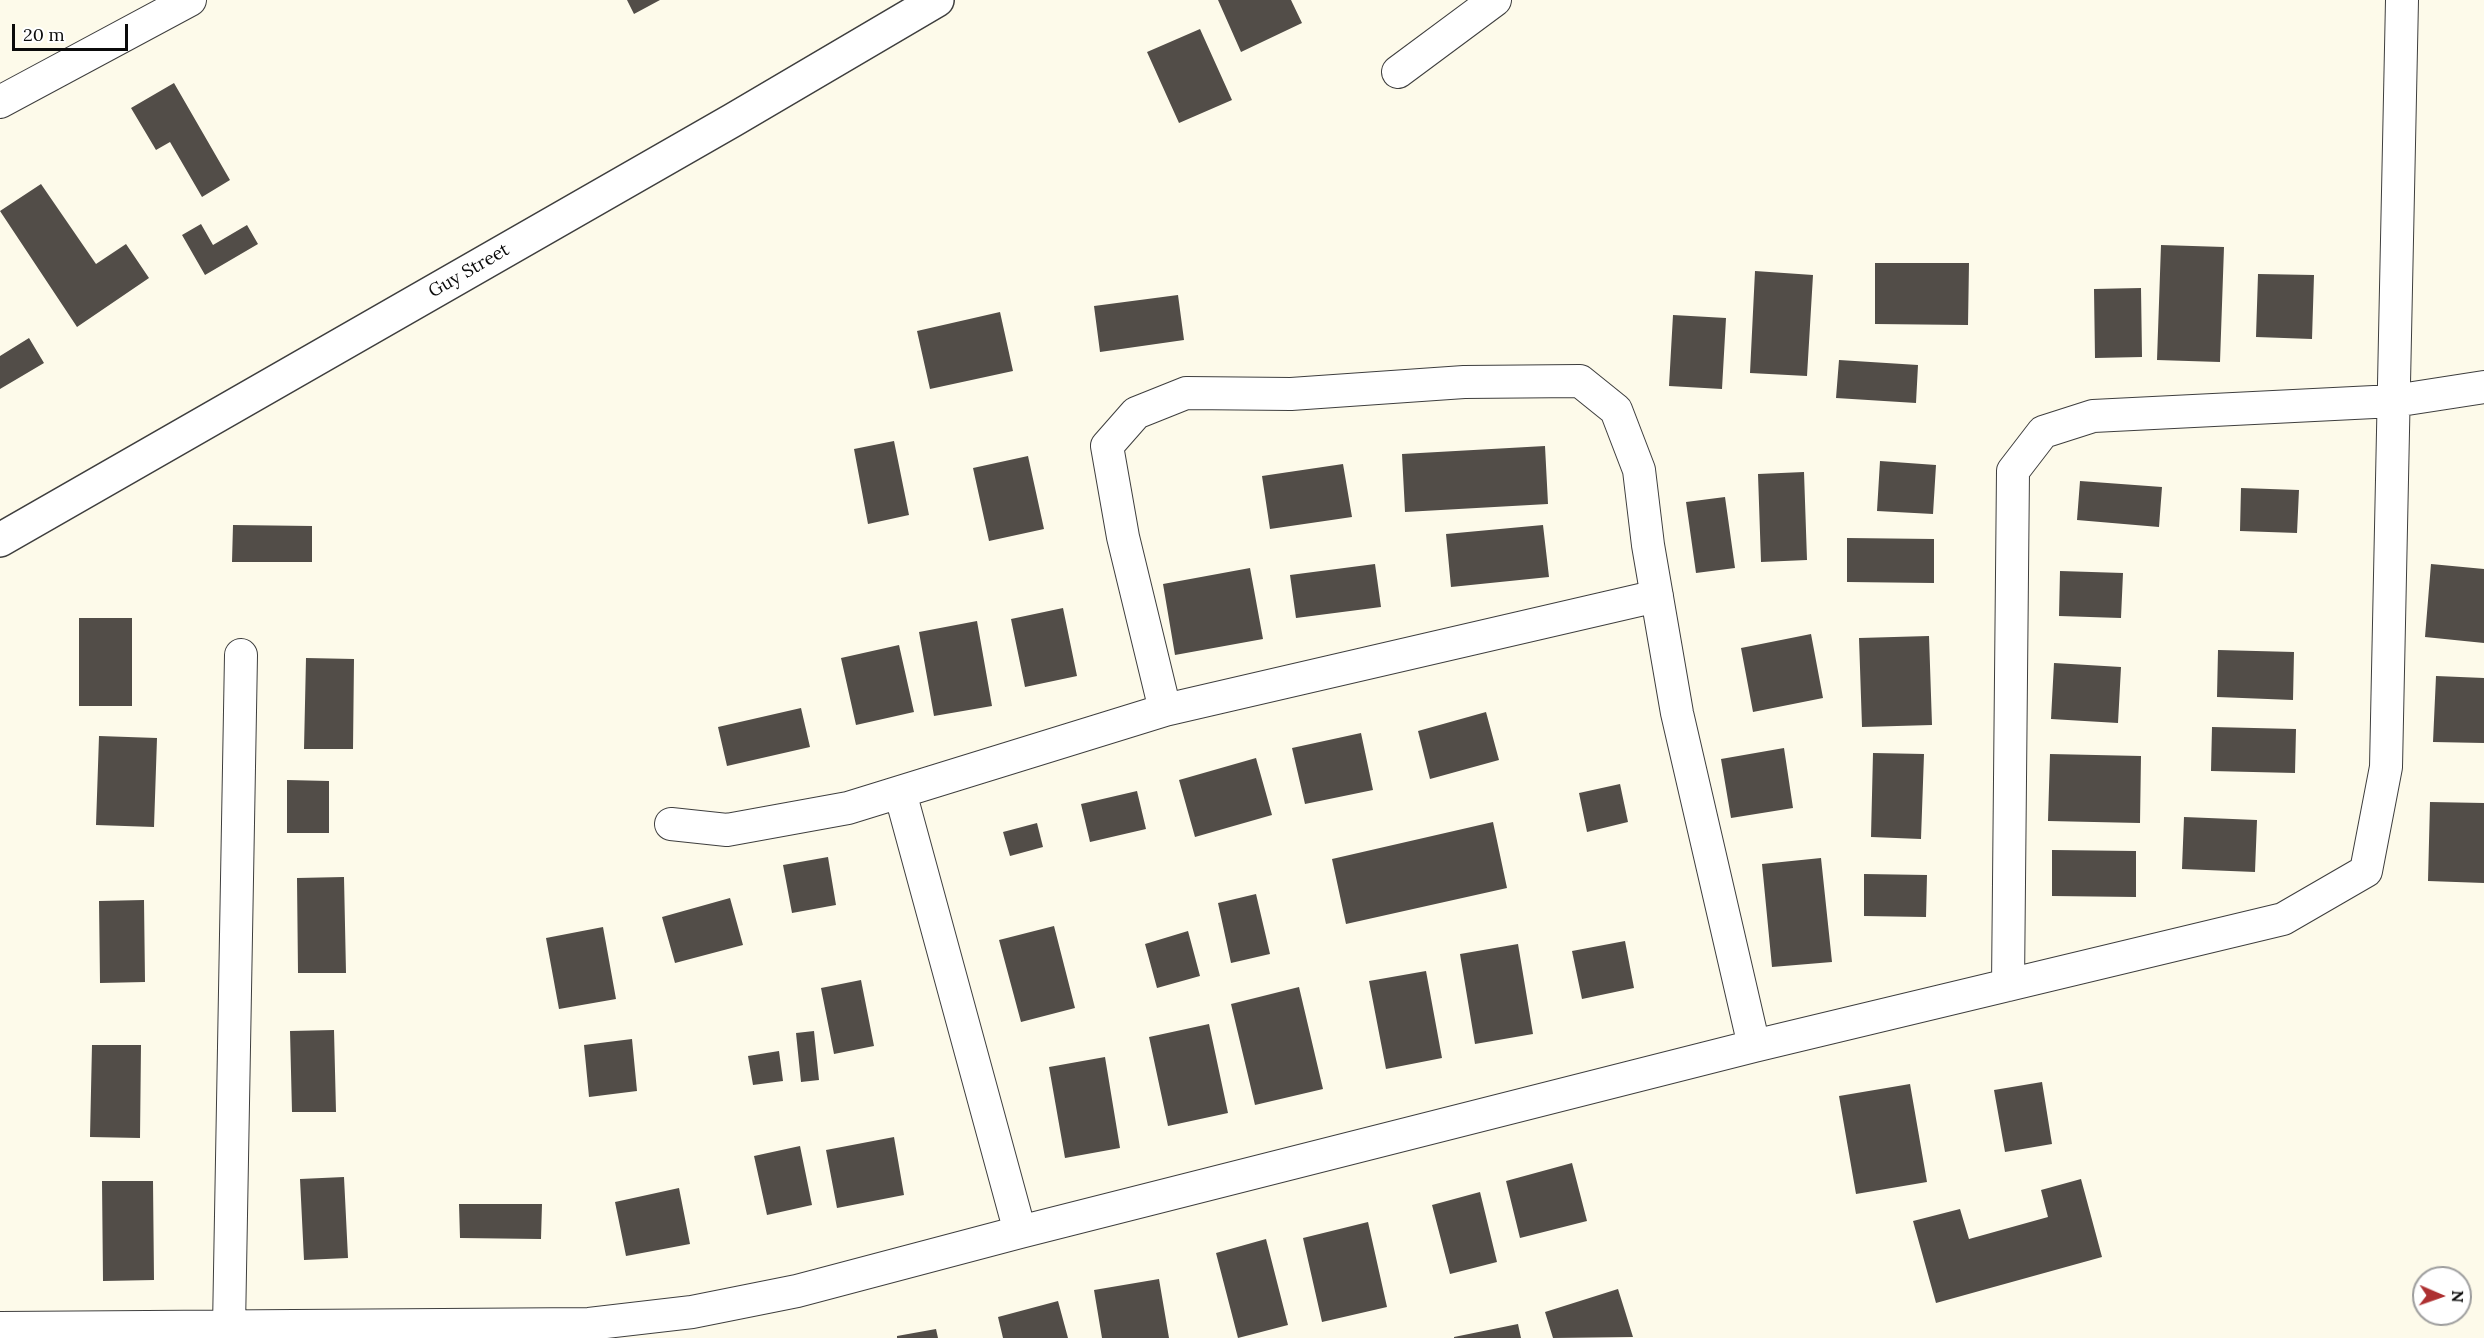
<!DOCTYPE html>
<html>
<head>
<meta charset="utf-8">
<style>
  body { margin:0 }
  #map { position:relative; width:2484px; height:1338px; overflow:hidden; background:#fdfaea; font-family:Lora,serif }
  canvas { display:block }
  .north { position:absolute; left:2412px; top:1266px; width:60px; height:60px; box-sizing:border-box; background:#fff; border:2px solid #9d9d9d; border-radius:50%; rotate:92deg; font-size:16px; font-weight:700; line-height:24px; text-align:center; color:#0b0b0b }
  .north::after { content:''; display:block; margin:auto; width:21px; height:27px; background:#ad3031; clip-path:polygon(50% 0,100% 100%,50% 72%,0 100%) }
  .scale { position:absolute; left:12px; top:24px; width:116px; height:27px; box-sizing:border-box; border:3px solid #0b0b0b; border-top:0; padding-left:8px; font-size:18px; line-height:21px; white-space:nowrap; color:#0b0b0b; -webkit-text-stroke:4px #fff; paint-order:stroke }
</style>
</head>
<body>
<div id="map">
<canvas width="2484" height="1338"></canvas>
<div class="north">N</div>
<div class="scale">20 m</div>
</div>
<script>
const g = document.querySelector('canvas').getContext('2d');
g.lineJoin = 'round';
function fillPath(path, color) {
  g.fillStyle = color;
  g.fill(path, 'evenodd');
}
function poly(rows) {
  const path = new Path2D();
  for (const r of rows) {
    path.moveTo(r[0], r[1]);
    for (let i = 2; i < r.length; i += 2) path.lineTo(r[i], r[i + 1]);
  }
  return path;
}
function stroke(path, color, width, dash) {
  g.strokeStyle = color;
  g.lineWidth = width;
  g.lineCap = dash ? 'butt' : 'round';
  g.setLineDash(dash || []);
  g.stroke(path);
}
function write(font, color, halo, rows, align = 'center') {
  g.font = font + ' Lora,serif';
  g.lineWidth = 6;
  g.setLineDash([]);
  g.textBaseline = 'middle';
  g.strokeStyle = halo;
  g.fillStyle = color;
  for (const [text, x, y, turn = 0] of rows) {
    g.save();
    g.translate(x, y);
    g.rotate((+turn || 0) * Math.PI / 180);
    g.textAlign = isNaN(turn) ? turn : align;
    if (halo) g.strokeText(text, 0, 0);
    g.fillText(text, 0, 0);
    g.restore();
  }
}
fillPath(poly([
  [627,0,660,0,634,14],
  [1218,0,1291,0,1302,23,1241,52],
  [1200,29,1232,100,1179,123,1147,52],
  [174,83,230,180,202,197,170,142,156,150,131,108],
  [41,184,96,264,126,244,149,278,77,327,0,211],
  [201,224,213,245,247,225,258,244,205,275,182,235],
  [2161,245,2224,247,2220,362,2157,360],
  [1875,263,1969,263,1968,325,1875,324],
  [1755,271,1813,275,1807,376,1750,373],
  [2258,274,2314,275,2312,339,2256,337],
  [2141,288,2142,357,2095,358,2094,289],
  [1178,295,1184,340,1100,352,1094,306],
  [1000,312,1013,371,930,389,917,331],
  [1673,315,1726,318,1722,389,1669,386],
  [29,338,44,363,0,389,0,356],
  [1839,360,1918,365,1916,403,1836,398],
  [894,441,909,515,868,524,854,449],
  [1545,446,1548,504,1405,512,1402,454],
  [1028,456,1044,529,989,541,973,468],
  [1880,461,1936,465,1933,514,1877,511],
  [1343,464,1352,517,1270,529,1262,476],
  [1804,472,1807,560,1761,562,1758,474],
  [2080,481,2162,487,2159,527,2077,520],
  [2241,488,2299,490,2297,533,2240,531],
  [1725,497,1735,568,1696,573,1686,502],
  [233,525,312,526,312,562,232,562],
  [1543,525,1549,577,1451,587,1446,534],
  [1847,538,1934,539,1934,583,1847,582],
  [1375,564,1381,607,1296,618,1290,575],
  [2431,564,2484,569,2484,643,2425,637],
  [1250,568,1263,639,1175,655,1163,584],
  [2060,571,2123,573,2121,618,2059,616],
  [1063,608,1077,676,1025,687,1011,619],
  [79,618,132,618,132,706,79,706],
  [977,621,992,706,934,716,919,632],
  [1811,634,1823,698,1753,712,1741,648],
  [1929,636,1932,725,1862,727,1859,638],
  [899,645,914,712,856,725,841,658],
  [2218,650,2294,652,2293,700,2217,697],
  [306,658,354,659,353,749,304,749],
  [2054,663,2121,667,2118,723,2051,719],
  [2436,676,2484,678,2484,743,2433,742],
  [801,708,810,747,727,766,718,727],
  [1486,712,1499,760,1430,779,1418,731],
  [2212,727,2296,729,2295,773,2211,771],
  [1361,733,1373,790,1305,804,1292,748],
  [99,736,157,738,154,827,96,825],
  [1784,748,1793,808,1731,818,1721,759],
  [1873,753,1924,754,1921,839,1871,837],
  [2050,754,2141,756,2140,823,2048,821],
  [1256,758,1272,815,1195,837,1179,780],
  [287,780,329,781,329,833,287,833],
  [1620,784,1628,822,1587,832,1579,793],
  [1137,791,1146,829,1090,842,1081,804],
  [2430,802,2484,803,2484,883,2428,881],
  [2184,817,2257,820,2255,872,2182,869],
  [1493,822,1507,888,1346,924,1332,859],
  [1037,823,1043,847,1010,856,1003,832],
  [2052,850,2136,851,2136,897,2052,896],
  [828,857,836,905,792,913,783,865],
  [1821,858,1832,962,1772,967,1762,864],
  [1864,874,1927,875,1926,917,1864,916],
  [344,877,346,973,298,973,297,878],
  [1256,894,1270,954,1231,963,1218,903],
  [730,898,743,945,675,963,662,917],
  [144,900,145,982,100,983,99,901],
  [1054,926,1075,1008,1021,1022,999,940],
  [603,927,616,999,559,1009,546,938],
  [1188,931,1200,976,1157,988,1145,944],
  [1625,941,1634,988,1582,999,1572,951],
  [1518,944,1533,1034,1475,1044,1460,954],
  [1426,971,1442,1058,1386,1069,1369,981],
  [861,980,874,1046,834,1054,821,988],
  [1299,987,1323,1089,1255,1105,1231,1004],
  [1209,1024,1228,1113,1168,1126,1149,1037],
  [334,1030,336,1112,292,1112,290,1031],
  [814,1031,819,1080,801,1082,796,1033],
  [632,1039,637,1091,589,1097,584,1045],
  [92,1045,141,1045,140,1138,90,1137],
  [779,1051,783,1081,753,1085,748,1056],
  [1105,1057,1120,1148,1065,1158,1049,1067],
  [2042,1082,2052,1144,2005,1152,1994,1090],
  [1910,1084,1927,1182,1856,1194,1839,1096],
  [894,1137,904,1195,837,1208,826,1150],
  [800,1146,812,1205,767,1215,754,1156],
  [1572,1163,1587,1221,1520,1238,1506,1181],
  [344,1177,348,1258,304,1260,300,1179],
  [2081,1179,2102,1257,1936,1303,1913,1221,1960,1209,1969,1239,2048,1217,2041,1190],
  [102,1181,153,1181,154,1280,103,1281],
  [679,1188,690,1244,626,1256,615,1202],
  [1480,1192,1497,1262,1450,1274,1432,1205],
  [459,1204,542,1204,541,1239,460,1238],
  [1368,1222,1387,1307,1322,1322,1303,1238],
  [1266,1239,1288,1325,1238,1338,1216,1253],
  [1159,1279,1169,1338,1102,1338,1094,1290],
  [1618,1289,1633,1337,1553,1338,1545,1312],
  [1058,1301,1068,1338,1003,1338,998,1317],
  [1518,1324,1521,1338,1454,1338,1454,1337],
  [936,1329,938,1338,897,1338,897,1336]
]), '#524d48');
const minor = poly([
  [1398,72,1495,0],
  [0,102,190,0],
  [1165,710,1123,537,1107,446,1136,413,1186,393,1291,394,1464,382,1580,381,1616,410,1639,470,1648,545,1677,713,1754,1046],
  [900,792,1020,1232],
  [671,824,727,830,848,808,1165,710,1657,596],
  [2008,985,2013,471,2043,432,2093,416,2394,401,2484,387],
  [229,1327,241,655],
  [0,1328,589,1324,692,1312,797,1291,1020,1232,1754,1046,2283,919,2366,871,2386,767,2402,0]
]);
const tertiary = poly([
  [0,540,733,120,937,0]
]);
stroke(minor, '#3e3e3e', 34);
stroke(tertiary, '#3e3e3e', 36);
stroke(minor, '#fff', 32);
stroke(tertiary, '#fff', 33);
write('18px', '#0b0b0b', '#fff', [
  ["Guy Street",469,271,-30]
]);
</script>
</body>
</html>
